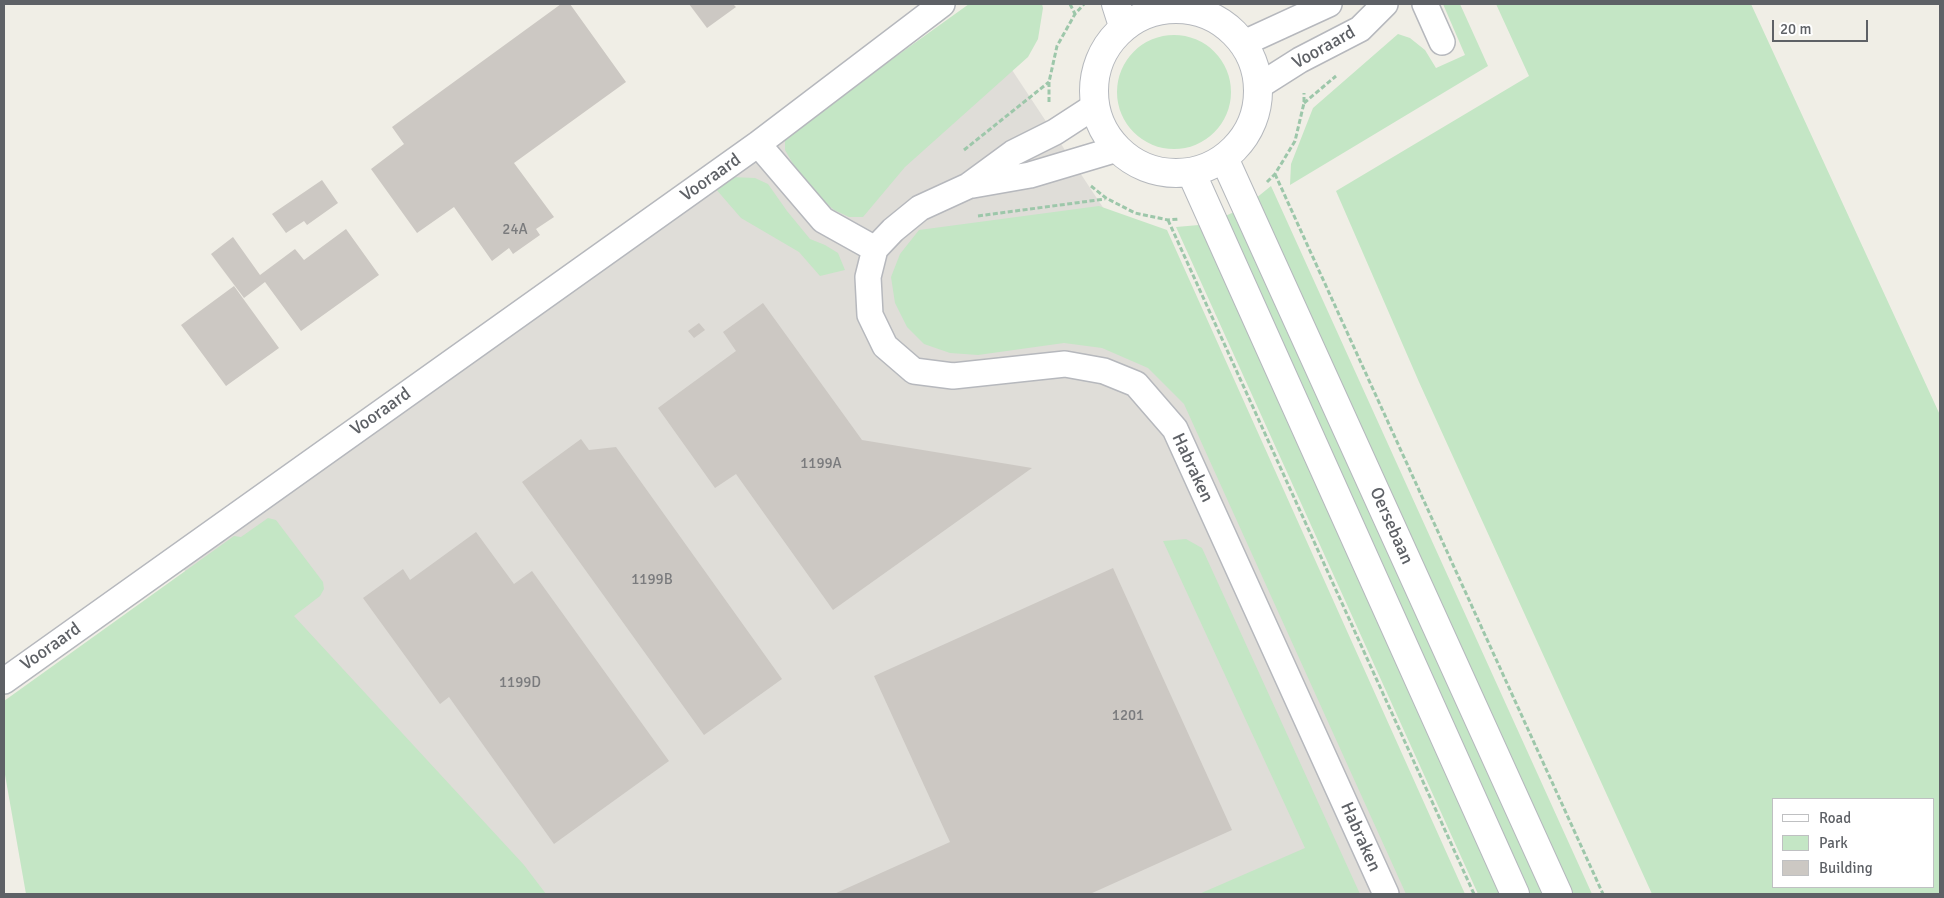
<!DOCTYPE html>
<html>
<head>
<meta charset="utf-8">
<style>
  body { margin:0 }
  #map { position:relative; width:1944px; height:898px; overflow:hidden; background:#f0eee6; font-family:Signika,sans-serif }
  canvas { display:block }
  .frame { position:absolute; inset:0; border:5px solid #5e6166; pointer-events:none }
  .legend { position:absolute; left:1772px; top:798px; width:162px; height:90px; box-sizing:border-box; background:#fff; border:1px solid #bfc0c2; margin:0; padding:6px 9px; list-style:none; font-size:15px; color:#5e6166 }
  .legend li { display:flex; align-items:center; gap:10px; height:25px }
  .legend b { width:25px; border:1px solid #bfc0c2 }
  .scale { position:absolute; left:1772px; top:20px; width:96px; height:22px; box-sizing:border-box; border:2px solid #5e6166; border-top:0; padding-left:6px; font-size:15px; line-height:18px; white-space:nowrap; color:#5e6166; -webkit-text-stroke:4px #fff; paint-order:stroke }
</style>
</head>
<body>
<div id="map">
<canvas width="1944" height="898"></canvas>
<div class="frame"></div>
<ul class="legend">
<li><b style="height:6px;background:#fff"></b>Road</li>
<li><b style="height:14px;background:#c4e6c5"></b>Park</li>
<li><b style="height:14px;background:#ccc8c3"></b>Building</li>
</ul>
<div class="scale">20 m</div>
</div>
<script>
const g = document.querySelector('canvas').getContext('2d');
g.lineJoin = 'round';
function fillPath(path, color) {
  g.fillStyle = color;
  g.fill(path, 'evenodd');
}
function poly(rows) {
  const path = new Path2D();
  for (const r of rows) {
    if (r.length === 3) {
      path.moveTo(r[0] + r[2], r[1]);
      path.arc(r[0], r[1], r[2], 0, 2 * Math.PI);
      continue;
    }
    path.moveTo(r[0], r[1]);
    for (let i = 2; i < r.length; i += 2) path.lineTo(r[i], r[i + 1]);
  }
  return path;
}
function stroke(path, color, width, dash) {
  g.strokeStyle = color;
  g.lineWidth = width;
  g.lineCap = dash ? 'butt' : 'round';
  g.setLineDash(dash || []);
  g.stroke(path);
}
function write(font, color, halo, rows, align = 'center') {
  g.font = font + ' Signika,sans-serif';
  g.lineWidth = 5;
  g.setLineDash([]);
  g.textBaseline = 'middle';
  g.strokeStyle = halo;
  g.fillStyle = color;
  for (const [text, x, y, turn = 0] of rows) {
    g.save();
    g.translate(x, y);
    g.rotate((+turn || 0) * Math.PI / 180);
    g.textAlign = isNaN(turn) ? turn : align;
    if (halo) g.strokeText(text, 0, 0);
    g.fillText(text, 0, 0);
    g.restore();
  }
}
fillPath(poly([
  [971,8,1147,274,1429,894,444,894,177,561]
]), '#dfddd8');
fillPath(poly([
  [969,4,1042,4,1043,8,1038,39,1028,57,905,167,863,217,849,217,834,210,816,194,796,169,785,150,785,136],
  [1443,4,1460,4,1488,66,1290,185,1291,164,1313,108,1398,34,1410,38,1425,50,1436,68,1465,55],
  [1496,4,1751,4,1940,415,1940,894,1652,894,1419,382,1336,191,1529,76],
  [1773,799,1933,799,1933,887,1773,887],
  [1174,92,57],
  [731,177,755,178,768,184,787,211,810,239,825,245,838,253,845,270,820,276,799,252,741,218,715,188],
  [1271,186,1592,894,1566,894,1250,203],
  [1099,206,1167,230,1465,894,1406,894,1184,404,1148,368,1102,348,1064,343,978,355,950,353,924,344,907,327,895,303,891,277,900,254,919,230],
  [1234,212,1549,894,1522,894,1221,218],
  [1199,225,1214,254,1503,894,1478,894,1176,227],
  [268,518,276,520,323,582,324,589,320,596,294,616,524,865,546,894,26,894,4,769,4,701,234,536,241,537],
  [1186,539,1202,548,1360,894,1199,894,1305,848,1163,541]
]), '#c4e6c5');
fillPath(poly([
  [561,4,570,4,626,82,514,163,554,217,536,229,540,235,513,254,509,248,492,261,454,207,417,233,371,169,404,144,392,127],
  [689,4,733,4,736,7,707,28],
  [322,180,338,203,307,225,304,221,286,233,272,214],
  [346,229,379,275,301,331,265,282,244,298,211,254,233,237,260,275,295,249,304,260],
  [234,286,279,348,226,386,181,325],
  [763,303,862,440,1032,468,833,610,736,474,715,488,658,408,736,351,723,332],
  [699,323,705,330,694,338,688,331],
  [581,439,589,450,616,447,782,679,704,735,522,482],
  [476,532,514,584,532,571,669,761,554,844,449,697,440,704,363,598,403,569,410,580],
  [1113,568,1232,830,1090,894,834,894,950,842,874,676]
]), '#ccc8c3');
const street = poly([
  [1425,4,1442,42],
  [1244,43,1329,4],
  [1259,86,1300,60,1360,29,1385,4],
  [758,144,823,220,875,249],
  [973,185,1030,175,1117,149],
  [875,249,868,277,870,315,885,346,914,371,953,376,1065,364,1104,371,1136,384,1175,429,1386,894],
  [875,249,893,230,920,208,968,186,1013,153,1055,132,1095,106],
  [4,681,758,144,942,4]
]);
const secondary = poly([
  [1116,4,1123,26],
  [1176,91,82],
  [1224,158,1558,894],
  [1191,172,1515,894]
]);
stroke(street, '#b6b8bd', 28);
stroke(secondary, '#b5b8bd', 30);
stroke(poly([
  [1070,4,1075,14],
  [1049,102,1049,82,1057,46,1075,14,1084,4],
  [1304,103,1336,76],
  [964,150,1049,82],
  [1275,174,1603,894],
  [1267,182,1275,174,1295,141,1304,103,1304,93],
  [1091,186,1106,198,1135,213,1168,220,1179,219],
  [978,216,1105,199],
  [1168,220,1474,894]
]), '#9dc7aa', 3, [5, 2.5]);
stroke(street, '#fff', 25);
stroke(secondary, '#fff', 28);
write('15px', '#7a7b7d', null, [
  ["24A",515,230],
  ["1199A",821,464],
  ["1199B",652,580],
  ["1199D",520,683],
  ["1201",1128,716]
]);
write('18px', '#5e6166', '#fff', [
  ["Vooraard",1324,48,-29],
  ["Vooraard",711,178,-35],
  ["Vooraard",381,412,-35],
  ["Habraken",1192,468,65],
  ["Oersebaan",1391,526,66],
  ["Vooraard",51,647,-35],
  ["Habraken",1360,837,66]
]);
</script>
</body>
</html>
